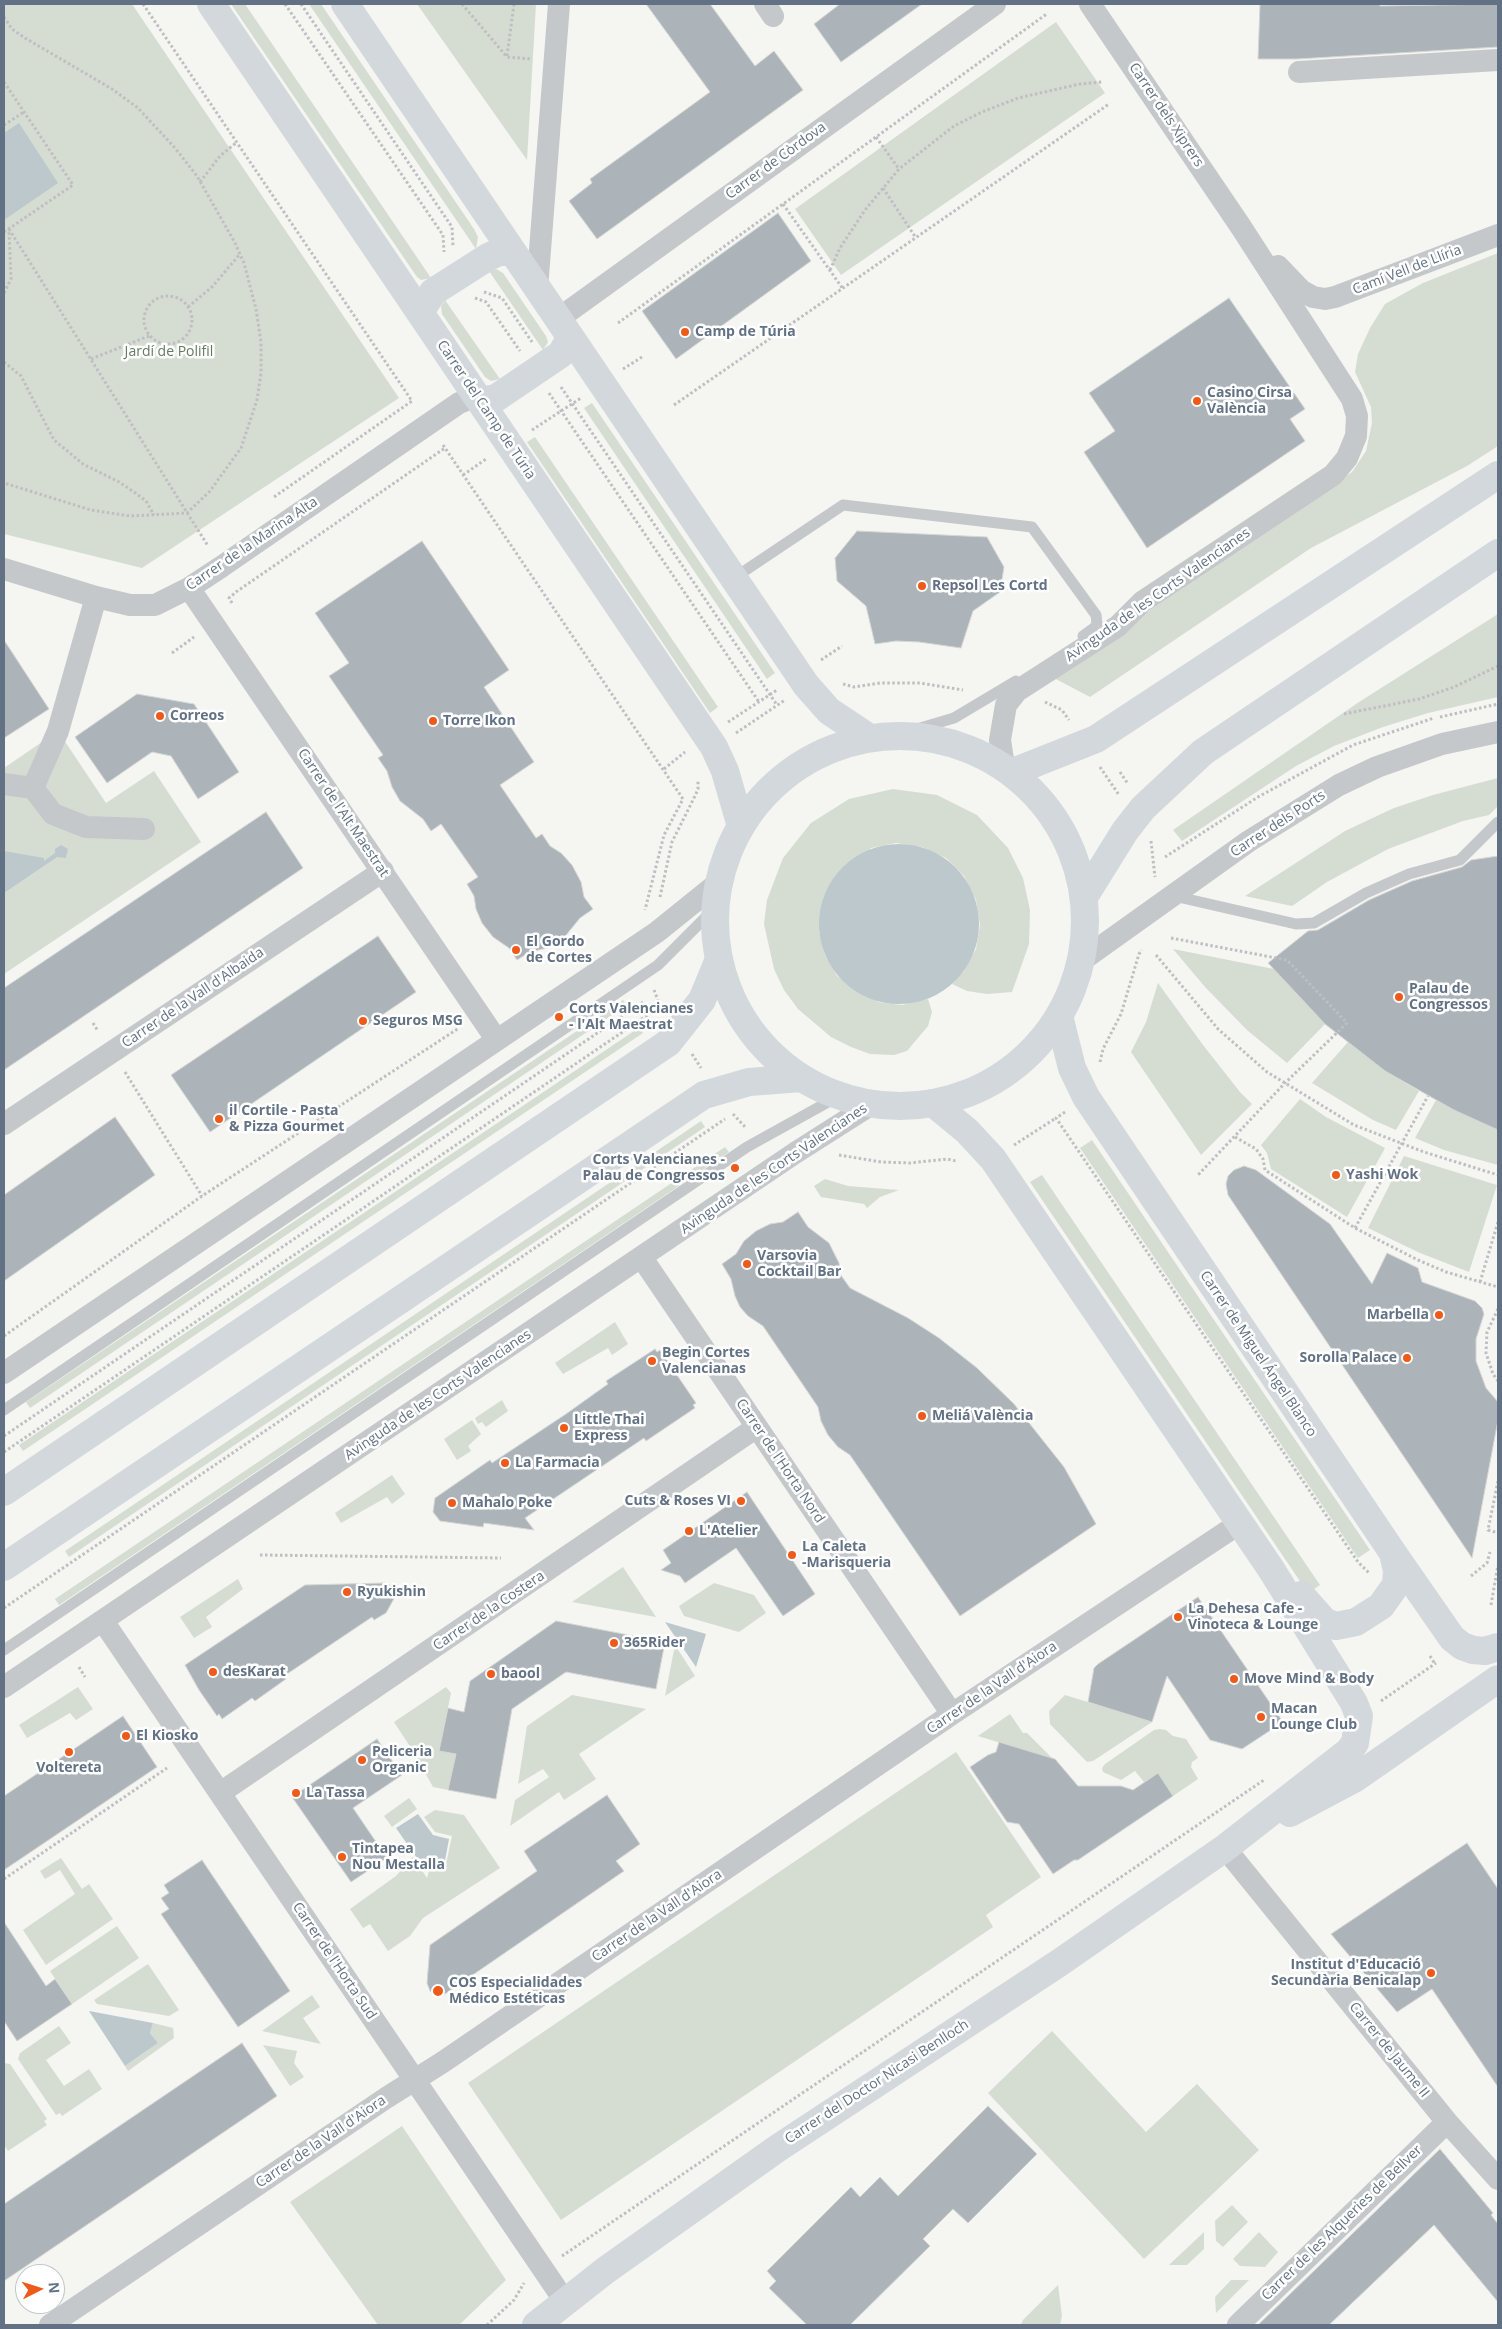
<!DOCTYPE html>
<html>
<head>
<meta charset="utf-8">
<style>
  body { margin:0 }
  #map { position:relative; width:1502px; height:2329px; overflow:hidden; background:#f5f5f1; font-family:"Open Sans",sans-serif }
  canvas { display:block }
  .frame { position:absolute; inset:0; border:5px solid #627284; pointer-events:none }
  .north { position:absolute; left:15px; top:2264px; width:50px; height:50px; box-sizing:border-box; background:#fff; border:1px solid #c0c7ce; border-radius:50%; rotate:85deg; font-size:14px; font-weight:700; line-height:20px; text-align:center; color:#627284 }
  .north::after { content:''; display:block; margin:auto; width:18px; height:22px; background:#ed5a19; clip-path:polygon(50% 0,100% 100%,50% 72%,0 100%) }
</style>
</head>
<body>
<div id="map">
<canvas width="1502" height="2329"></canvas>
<div class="frame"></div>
<div class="north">N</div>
</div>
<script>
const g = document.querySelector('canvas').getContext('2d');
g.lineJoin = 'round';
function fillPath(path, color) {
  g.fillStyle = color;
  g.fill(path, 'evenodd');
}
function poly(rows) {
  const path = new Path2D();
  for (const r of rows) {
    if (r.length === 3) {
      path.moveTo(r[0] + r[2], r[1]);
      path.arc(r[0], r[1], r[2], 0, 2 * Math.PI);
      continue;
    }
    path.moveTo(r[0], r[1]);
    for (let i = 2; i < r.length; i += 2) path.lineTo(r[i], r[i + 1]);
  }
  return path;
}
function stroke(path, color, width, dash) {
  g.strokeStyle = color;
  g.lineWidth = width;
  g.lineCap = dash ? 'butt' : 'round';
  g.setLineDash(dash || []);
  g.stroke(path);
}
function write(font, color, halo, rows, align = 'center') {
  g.font = font + ' "Open Sans",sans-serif';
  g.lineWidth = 5;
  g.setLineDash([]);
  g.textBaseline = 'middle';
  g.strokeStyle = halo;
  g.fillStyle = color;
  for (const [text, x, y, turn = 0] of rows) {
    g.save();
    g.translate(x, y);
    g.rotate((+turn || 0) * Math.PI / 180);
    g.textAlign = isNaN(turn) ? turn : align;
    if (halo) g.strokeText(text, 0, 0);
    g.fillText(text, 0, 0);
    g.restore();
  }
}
fillPath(poly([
  [4,4,132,4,399,398,142,568,4,534],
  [231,4,245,4,431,278,421,280,417,277],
  [309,4,321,4,474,229,478,237,476,249],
  [417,4,536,4,527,160],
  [1056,22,1105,93,841,275,795,209],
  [1498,253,1498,446,1467,466,1311,548,1090,697,1052,677,1352,472,1366,451,1372,423,1371,407,1355,372,1358,354,1370,328,1385,304,1423,283],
  [496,269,503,273,546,336,548,342,543,350,489,271],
  [445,300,500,379,491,381,485,377,442,314,441,306],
  [592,403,775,673,767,679,584,408],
  [535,437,718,707,710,713,527,442],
  [1498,614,1498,697,1428,713,1383,727,1334,746,1296,766,1182,841,1173,830,1359,702],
  [58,731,106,803,154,771,201,842,4,974,4,768],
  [1498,778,1498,806,1489,815,1463,821,1388,849,1327,882,1292,906,1245,896,1345,831,1394,808,1433,795],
  [893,789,937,795,977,815,1008,848,1023,878,1030,910,1029,944,1012,992,987,994,967,991,952,984,964,971,976,949,980,925,976,900,964,876,946,858,922,847,896,843,871,848,819,931,825,955,837,976,878,1002,902,1005,928,999,932,1012,928,1026,907,1051,894,1055,870,1054,851,1047,831,1037,798,1009,784,990,774,969,764,924,767,900,783,858,811,823,849,799],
  [1173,949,1274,969,1325,1024,1287,1063,1247,1030,1205,987],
  [1158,983,1203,1045,1240,1092,1252,1104,1201,1155,1131,1052,1146,1022],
  [623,1000,627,1005,30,1408,26,1402],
  [640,1027,643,1033,23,1451,19,1445],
  [1348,1042,1385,1071,1419,1091,1396,1130,1373,1120,1312,1083],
  [1300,1099,1326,1117,1385,1148,1347,1217,1271,1169,1267,1153,1261,1145],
  [1436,1100,1498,1130,1498,1165,1444,1150,1415,1138],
  [701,1121,705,1127,69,1557,65,1551],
  [1092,1140,1370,1550,1358,1558,1080,1148],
  [725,1147,729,1152,59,1605,55,1599],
  [1404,1156,1497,1185,1469,1272,1420,1253,1368,1228],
  [1042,1175,1320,1585,1308,1593,1030,1182],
  [825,1179,848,1186,899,1190,880,1197,867,1208,864,1204,821,1197,814,1186],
  [615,1322,628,1344,612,1355,608,1348,563,1374,555,1363],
  [502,1400,508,1411,486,1427,482,1422,478,1424,475,1418],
  [472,1420,481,1434,468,1446,471,1451,457,1460,444,1439],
  [392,1475,405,1494,392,1504,387,1497,341,1523,335,1513],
  [623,1567,656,1617,572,1602],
  [238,1579,243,1589,206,1617,212,1627,194,1638,180,1617],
  [714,1583,754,1595,766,1613,739,1632,684,1616,679,1606],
  [675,1645,695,1676,665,1696],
  [78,1687,93,1709,76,1720,70,1713,27,1738,19,1725],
  [446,1687,451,1693,439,1750,456,1754,448,1790,433,1787,413,1751,394,1722],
  [572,1695,646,1709,579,1754,596,1779,564,1800,559,1792,510,1826,515,1800,549,1777,543,1769,518,1784,527,1726],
  [1065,1695,1152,1722,1093,1761,1087,1762,1050,1724,1049,1711],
  [1010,1714,1023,1733,1027,1733,1053,1759,978,1736],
  [1160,1729,1166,1730,1173,1736,1186,1739,1198,1758,1192,1762,1191,1767,1198,1779,1173,1796,1158,1773,1144,1782,1135,1771,1121,1780,1103,1772,1102,1768,1105,1764,1154,1730],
  [956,1752,1041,1877,986,1915,993,1927,561,2220,468,2083],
  [409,1798,417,1809,392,1827,384,1816],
  [435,1810,464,1815,500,1868,423,1918,410,1936,388,1951,370,1924,363,1928,350,1909,396,1876,413,1857,427,1878,430,1867,445,1869,452,1836,435,1832,424,1817],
  [61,1858,82,1889,89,1884,113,1919,46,1965,23,1930,75,1894,60,1870,45,1879,40,1871],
  [117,1926,139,1958,72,2004,50,1971],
  [148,1964,179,2010,169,2016,97,2004,94,2000],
  [312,1995,320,2007,303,2018,321,2044,262,2031],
  [153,2023,173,2028,174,2038,128,2071,125,2066,158,2043,150,2033],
  [59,2026,71,2043,46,2060,64,2086,89,2069,102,2089,62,2116,60,2113,56,2115,18,2059,20,2053],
  [1052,2031,1146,2132,1197,2084,1259,2150,1144,2259,988,2093],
  [263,2045,297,2051,294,2063,304,2077,290,2086],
  [4,2063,10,2064,47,2119,44,2121,47,2125,8,2151,4,2145],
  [402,2126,506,2280,459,2325,378,2325,290,2202],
  [1232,2205,1248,2222,1223,2247,1216,2241,1215,2221],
  [1204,2232,1204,2249,1187,2265,1169,2265],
  [1259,2232,1278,2252,1265,2267,1240,2266,1233,2259],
  [1231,2280,1249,2280,1216,2313,1215,2297],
  [1058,2285,1062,2316,1060,2325,1021,2325,1023,2320]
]), '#d5ddd2');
fillPath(poly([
  [19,123,58,183,4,220,4,133],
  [899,924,80],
  [61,845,68,849,66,858,57,857,4,893,4,851,44,858,44,861,55,853,55,849],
  [665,1622,706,1634,696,1667],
  [418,1814,433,1835,449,1839,444,1866,419,1861,396,1828],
  [89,2011,153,2023,150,2033,158,2043,125,2066]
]), '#bdc8cd');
const building = poly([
  [646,4,710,4,755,66,774,51,803,90,597,239,569,201,592,183,590,179,710,92,646,4],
  [840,4,922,4,841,62,814,24,840,4],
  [1260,4,1380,4,1380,6,1498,4,1498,47,1297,59,1258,59,1260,4],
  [778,213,811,261,676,359,642,311,778,213],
  [1229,298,1305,409,1290,419,1305,441,1147,548,1084,452,1115,431,1089,393,1229,298],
  [857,531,987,537,1004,567,1000,592,973,611,961,648,919,642,896,641,875,644,866,606,837,581,835,558,857,531],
  [422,541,509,670,484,687,534,762,500,785,536,838,542,834,550,846,561,853,572,865,581,882,584,897,593,909,580,918,562,940,547,948,530,952,517,960,509,948,493,937,482,923,476,909,474,896,467,884,478,877,441,824,431,831,423,819,400,801,392,787,387,771,378,758,383,755,329,676,349,663,315,613,422,541],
  [4,640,49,709,4,738,4,640],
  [137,694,194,704,239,772,198,799,171,756,152,752,107,783,75,737,137,694],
  [266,812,303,868,4,1070,4,988,266,812],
  [1498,856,1498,1130,1454,1110,1385,1071,1325,1024,1268,963,1308,931,1318,930,1369,900,1412,881,1462,867,1471,860,1498,856],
  [378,936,416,992,210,1132,171,1075,378,936],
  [115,1117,155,1175,4,1281,4,1195,115,1117],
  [1244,1166,1256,1170,1330,1224,1372,1284,1387,1253,1418,1268,1422,1282,1475,1301,1482,1308,1484,1314,1476,1339,1476,1361,1486,1388,1498,1402,1498,1420,1472,1558,1228,1195,1226,1184,1228,1176,1234,1170,1244,1166],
  [798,1212,808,1227,829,1243,839,1263,840,1274,850,1288,908,1318,939,1338,977,1368,1014,1404,1064,1467,1096,1524,960,1616,850,1455,838,1447,828,1435,821,1421,818,1407,763,1326,748,1316,740,1307,735,1296,731,1279,722,1264,736,1254,744,1241,756,1231,770,1224,783,1222,798,1212],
  [655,1349,657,1352,660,1350,696,1403,693,1405,695,1408,646,1441,644,1438,525,1518,534,1530,484,1523,483,1527,440,1521,433,1512,435,1498,490,1460,492,1463,566,1414,608,1384,606,1381,655,1349],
  [747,1492,815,1594,783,1616,736,1548,685,1583,680,1576,661,1570,671,1563,663,1550,747,1492],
  [385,1583,390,1585,396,1595,386,1613,374,1620,372,1617,284,1676,286,1679,255,1701,252,1698,222,1719,219,1714,217,1716,199,1690,185,1665,305,1585,385,1583],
  [1198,1597,1283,1722,1242,1749,1210,1740,1167,1676,1152,1722,1088,1702,1094,1668,1098,1664,1198,1597],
  [556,1621,665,1642,656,1689,566,1672,512,1709,496,1799,448,1790,456,1754,439,1751,448,1708,464,1712,470,1681,556,1621],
  [123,1716,157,1767,4,1870,4,1796,123,1716],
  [377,1739,402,1775,353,1808,387,1858,351,1882,292,1797,377,1739],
  [999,1742,1055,1759,1078,1786,1121,1786,1133,1790,1158,1773,1173,1796,1078,1860,1074,1860,1053,1874,1019,1824,1007,1822,970,1767,988,1755,996,1752,999,1742],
  [607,1795,640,1844,616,1861,624,1871,445,1994,436,1995,430,1991,427,1983,430,1945,537,1871,524,1851,607,1795],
  [1467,1843,1498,1889,1498,2087,1432,1989,1397,2012,1331,1934,1467,1843],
  [202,1860,290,1991,238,2027,161,1914,169,1909,161,1898,169,1893,164,1885,202,1860],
  [4,1922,46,1986,55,1979,72,2004,17,2041,4,2021,4,1922],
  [242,2043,277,2096,4,2281,4,2204,242,2043],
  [988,2106,1037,2154,968,2223,953,2209,923,2239,930,2246,850,2325,807,2325,769,2288,776,2281,767,2271,851,2187,860,2197,880,2177,898,2196,988,2106],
  [1440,2149,1493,2213,1491,2215,1498,2224,1498,2302,1434,2225,1329,2325,1258,2325,1440,2149]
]);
fillPath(building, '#acb4ba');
stroke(building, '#d6d6d4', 1);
stroke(poly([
  [143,4,412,401,274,497],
  [285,4,443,235,444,252],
  [301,4,452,227,453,247],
  [462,4,507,57,532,59],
  [4,17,12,29,25,38,112,89,138,108,175,148,197,176,235,243,244,263,256,309,261,342,261,373,257,400,241,448,210,491,187,513,130,516,91,510,4,483],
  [507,56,514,4],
  [4,82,73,185,4,232],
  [4,125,24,112],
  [876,137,899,169],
  [200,182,220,156,237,142],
  [883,188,916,238],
  [783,204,843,289],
  [9,229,208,546],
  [830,270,840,248,865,210,899,169,954,126,982,112,1018,98,1080,84,1102,82],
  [484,292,502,298,532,342],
  [4,293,11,279,9,229],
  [168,320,24],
  [475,298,486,302,520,351],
  [188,307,212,287,240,254],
  [618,323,1048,13],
  [91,359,149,336],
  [4,362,21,376,54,440,83,464,119,482,134,492,146,501,154,515],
  [623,369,642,357],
  [561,387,777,705],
  [549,393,759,702],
  [674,405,1109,104],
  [532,430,581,398],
  [443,445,683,799,664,835,645,910],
  [463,475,486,459],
  [232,603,229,598,236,592,445,448],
  [172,653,194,637],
  [821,660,842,646],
  [843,684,854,687,880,683,920,683,963,690],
  [1045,702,1062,710,1069,720],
  [1344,714,1419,699,1454,687,1498,666],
  [1440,717,1498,704],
  [728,722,777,690],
  [736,733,785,700],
  [1100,767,1119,795],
  [664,769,685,752],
  [1120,772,1128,784],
  [1151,841,1155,877],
  [1165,857,1258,797,1353,745,1434,718],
  [660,897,672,842,695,796,698,789,698,781],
  [1171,938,1287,960,1347,1023,1285,1083,1198,1175],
  [1156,955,1218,1029,1267,1072,1354,1125,1424,1152,1498,1175],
  [654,990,661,1008],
  [93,1023,98,1031],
  [692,1054,701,1068],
  [1100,1062,1103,1049,1121,1014,1139,954,1142,950],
  [125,1072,202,1196],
  [1065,1112,1056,1118,1358,1562,1369,1573],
  [733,1114,746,1128],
  [1235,1137,1256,1149,1263,1159,1265,1170,1355,1228,1418,1260,1446,1272,1498,1287],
  [1014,1145,1056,1118],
  [839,1155,881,1162,910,1163,947,1159,956,1161],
  [1355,1228,1428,1096],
  [1480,1282,1498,1222],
  [1498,1309,1487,1332,1486,1353,1493,1374,1498,1381],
  [4,1336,202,1196,459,1028],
  [4,1436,643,1002],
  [4,1452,649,1014,658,1004],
  [1498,1481,1488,1530,1498,1533],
  [260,1555,501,1558],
  [1471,1576,1487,1563,1490,1552],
  [1491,1605,1498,1565],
  [4,1608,725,1119],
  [1430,1656,1435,1664],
  [79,1667,85,1677],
  [1381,1701,1436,1663],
  [4,1879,167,1768],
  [562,2256,1264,1780],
  [487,2325,514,2300,524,2283]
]), '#bebfc2', 3, [2.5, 2.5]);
stroke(poly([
  [734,578,843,505,1032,527,1096,615,1097,624,1094,628,1083,636],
  [900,734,954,718,1016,681],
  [1174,896,1296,924,1314,923,1366,893,1409,874,1460,860,1498,822],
  [4,1410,658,965,715,908],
  [4,1650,747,1147,839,1096]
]), '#c4c8cb', 11);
stroke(poly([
  [765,4,773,16],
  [1299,72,1498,60],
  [1278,266,1302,291,1313,297,1325,299,1335,297,1498,235],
  [537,289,559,4],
  [558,319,995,4],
  [4,569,96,597,130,605,155,605,189,588,221,567,459,403,478,396],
  [189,588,496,1039],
  [1010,771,1003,760,1000,740,1006,705,1017,691,1118,626,1142,602,1333,475,1347,458,1356,436,1357,416,1352,399,1241,227,1090,4],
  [4,784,33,788,53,814,86,827,144,829],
  [33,788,58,731,96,597],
  [1081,961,1249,841,1339,785,1377,767,1442,744,1498,732],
  [4,1124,383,871],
  [642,1258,952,1714],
  [4,1373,657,932,719,882],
  [103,1621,564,2300],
  [4,1687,795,1153,872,1104],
  [220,1793,757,1427],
  [1225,1848,1447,2122,1498,2179],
  [50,2325,386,2098,443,2062,952,1714,1240,1523],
  [1238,2325,1447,2122]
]), '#c4c8cb', 22);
stroke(poly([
  [211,4,714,747,725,771,741,826],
  [345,4,806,685,829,711,868,737],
  [420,312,433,292,488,257,499,252,511,252],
  [481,401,496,398,561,354,570,338],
  [1059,1016,1072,1068,1086,1097,1393,1553,1452,1638,1462,1646,1473,1650,1485,1651,1498,1647],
  [1301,1595,1325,1622,1336,1626,1356,1622,1381,1606,1396,1585,1397,1571,1393,1553],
  [1290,1813,1354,1779,1498,1679],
  [536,2325,606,2270,778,2148,1059,1963,1225,1848,1349,1751,1355,1743,1359,1716,1354,1703,1271,1569,993,1159,967,1131,933,1103]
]), '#d3d8dc', 28);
stroke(poly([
  [900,921,185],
  [4,1492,668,1043,702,1000,719,959],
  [4,1567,704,1095,749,1082,802,1078]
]), '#d3d8dc', 28);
stroke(poly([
  [1013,772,1096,739,1498,475],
  [1084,897,1125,831,1143,808,1203,752,1498,553]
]), '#d3d8dc', 28);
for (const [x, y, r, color] of [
  [685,332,5,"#ed5a19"],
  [1197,401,5,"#ed5a19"],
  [922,586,5,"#ed5a19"],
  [160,716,5,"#ed5a19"],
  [433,721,5,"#ed5a19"],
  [516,950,5,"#ed5a19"],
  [1399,997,5,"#ed5a19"],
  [559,1017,5,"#ed5a19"],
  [363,1021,5,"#ed5a19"],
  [219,1119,5,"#ed5a19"],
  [735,1168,5,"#ed5a19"],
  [1336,1175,5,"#ed5a19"],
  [747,1264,5,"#ed5a19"],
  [1439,1315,5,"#ed5a19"],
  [1407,1358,5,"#ed5a19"],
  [652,1361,5,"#ed5a19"],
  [922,1416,5,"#ed5a19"],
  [564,1428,5,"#ed5a19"],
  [505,1463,5,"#ed5a19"],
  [741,1501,5,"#ed5a19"],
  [452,1503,5,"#ed5a19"],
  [689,1531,5,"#ed5a19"],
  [792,1555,5,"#ed5a19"],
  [347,1592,5,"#ed5a19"],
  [1178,1617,5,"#ed5a19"],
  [614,1643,5,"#ed5a19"],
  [213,1672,5,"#ed5a19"],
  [491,1674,5,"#ed5a19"],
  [1234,1679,5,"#ed5a19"],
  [1261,1717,5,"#ed5a19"],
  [126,1736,5,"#ed5a19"],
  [69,1752,5,"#ed5a19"],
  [362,1760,5,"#ed5a19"],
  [296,1793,5,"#ed5a19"],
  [342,1857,5,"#ed5a19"],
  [1431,1973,5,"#ed5a19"],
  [438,1991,6,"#ed5a19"]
]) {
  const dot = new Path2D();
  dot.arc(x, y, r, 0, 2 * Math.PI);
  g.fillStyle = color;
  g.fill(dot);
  stroke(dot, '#fff', 2);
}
write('14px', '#627284', '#fff', [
  ["Carrer dels Xiprers",1166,115,56],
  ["Carrer de Còrdova",776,161,-36],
  ["Camí Vell de Llíria",1407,270,-21],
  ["Carrer del Camp de Túria",486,410,56],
  ["Carrer de la Marina Alta",252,544,-34],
  ["Avinguda de les Corts Valencianes",1158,595,-35],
  ["Carrer de l'Alt Maestrat",343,813,56],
  ["Carrer dels Ports",1278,824,-33],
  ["Carrer de la Vall d'Albaida",193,998,-34],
  ["Avinguda de les Corts Valencianes",774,1169,-34],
  ["Carrer de Miguel Ángel Blanco",1258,1354,56],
  ["Avinguda de les Corts Valencianes",438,1395,-34],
  ["Carrer de l'Horta Nord",780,1461,56],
  ["Carrer de la Costera",489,1611,-34],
  ["Carrer de la Vall d'Aiora",992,1688,-34],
  ["Carrer de la Vall d'Aiora",657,1916,-34],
  ["Carrer de l'Horta Sud",334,1961,56],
  ["Carrer de Jaume II",1389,2050,51],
  ["Carrer del Doctor Nicasi Benlloch",877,2082,-33],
  ["Carrer de la Vall d'Aiora",321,2142,-34],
  ["Carrer de les Alqueries de Bellver",1342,2223,-44]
]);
write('bold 14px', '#627284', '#fff', [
  ["Camp de Túria",695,332],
  ["Casino Cirsa",1207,393],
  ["València",1207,409],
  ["Repsol Les Cortd",932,586],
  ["Correos",170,716],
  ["Torre Ikon",443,721],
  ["El Gordo",526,942],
  ["de Cortes",526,958],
  ["Palau de",1409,989],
  ["Congressos",1409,1005],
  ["Corts Valencianes",569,1009],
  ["- l'Alt Maestrat",569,1025],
  ["Seguros MSG",373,1021],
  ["il Cortile - Pasta",229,1111],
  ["& Pizza Gourmet",229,1127],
  ["Corts Valencianes -",725,1160,"right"],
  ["Palau de Congressos",725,1176,"right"],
  ["Yashi Wok",1346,1175],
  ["Varsovia",757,1256],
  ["Cocktail Bar",757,1272],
  ["Marbella",1429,1315,"right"],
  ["Begin Cortes",662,1353],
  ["Valencianas",662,1369],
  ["Sorolla Palace",1397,1358,"right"],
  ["Meliá València",932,1416],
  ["Little Thai",574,1420],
  ["Express",574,1436],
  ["La Farmacia",515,1463],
  ["Cuts & Roses VI",731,1501,"right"],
  ["Mahalo Poke",462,1503],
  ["L'Atelier",699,1531],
  ["La Caleta",802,1547],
  ["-Marisqueria",802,1563],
  ["Ryukishin",357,1592],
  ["La Dehesa Cafe -",1188,1609],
  ["Vinoteca & Lounge",1188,1625],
  ["365Rider",624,1643],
  ["desKarat",223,1672],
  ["baool",501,1674],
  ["Move Mind & Body",1244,1679],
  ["Macan",1271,1709],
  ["Lounge Club",1271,1725],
  ["El Kiosko",136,1736],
  ["Peliceria",372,1752],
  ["Organic",372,1768],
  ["Voltereta",69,1768,"center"],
  ["La Tassa",306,1793],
  ["Tintapea",352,1849],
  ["Nou Mestalla",352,1865],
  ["Institut d'Educació",1421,1965,"right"],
  ["Secundària Benicalap",1421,1981,"right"],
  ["COS Especialidades",449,1983],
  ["Médico Estéticas",449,1999]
], 'left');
write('14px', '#657b61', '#fff', [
  ["Jardí de Polifil",169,352]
]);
</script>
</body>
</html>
